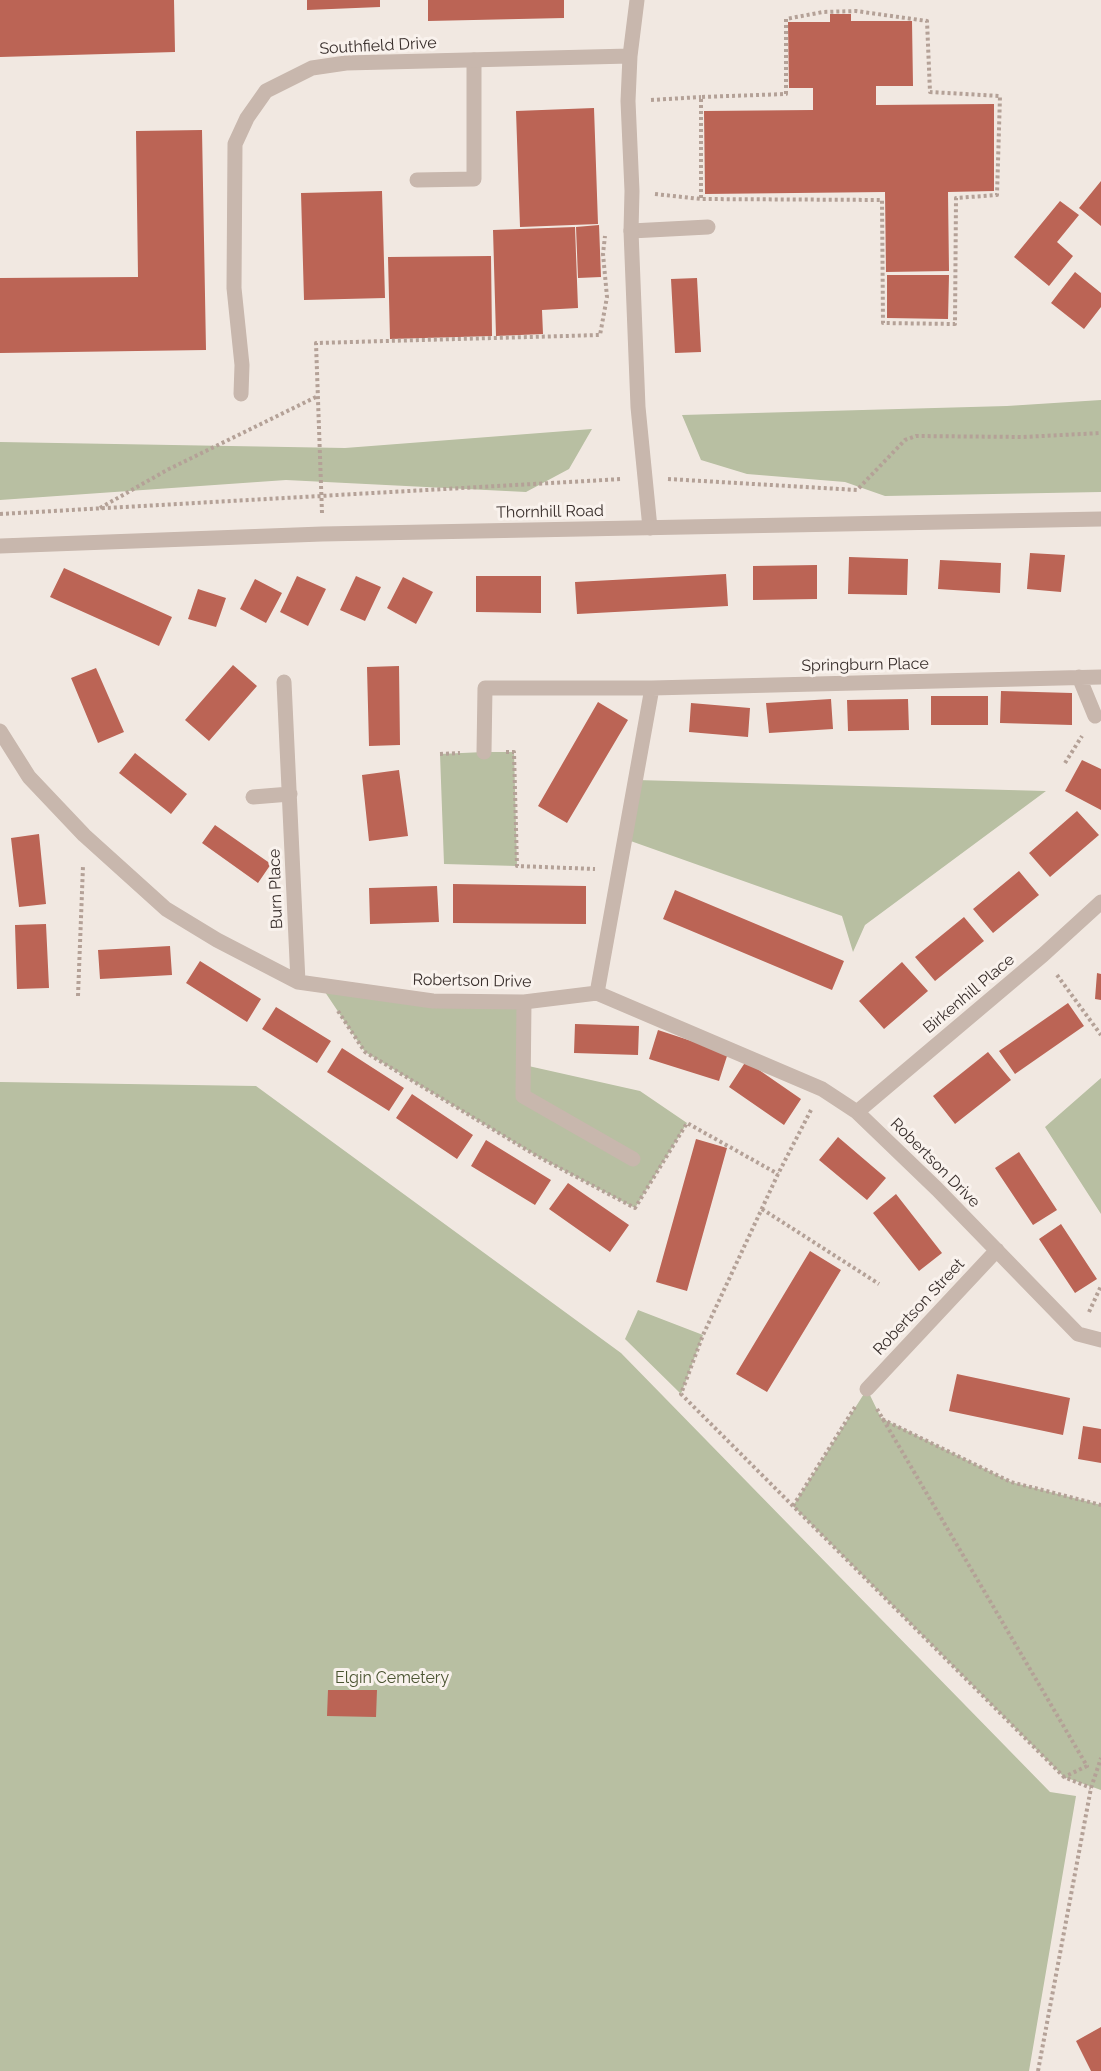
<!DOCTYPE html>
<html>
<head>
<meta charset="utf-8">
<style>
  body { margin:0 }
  canvas { display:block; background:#f1e8e1 }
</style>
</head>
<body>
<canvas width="1101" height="2071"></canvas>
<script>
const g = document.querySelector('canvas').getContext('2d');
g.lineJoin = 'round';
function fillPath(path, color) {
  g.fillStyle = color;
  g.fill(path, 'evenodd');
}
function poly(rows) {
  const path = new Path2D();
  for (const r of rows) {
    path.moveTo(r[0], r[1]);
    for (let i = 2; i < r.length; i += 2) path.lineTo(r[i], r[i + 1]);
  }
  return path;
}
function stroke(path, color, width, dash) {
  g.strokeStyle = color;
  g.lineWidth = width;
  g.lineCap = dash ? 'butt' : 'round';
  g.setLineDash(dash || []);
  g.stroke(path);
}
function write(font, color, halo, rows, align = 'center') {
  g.font = font + ' Raleway,sans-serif';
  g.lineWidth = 6;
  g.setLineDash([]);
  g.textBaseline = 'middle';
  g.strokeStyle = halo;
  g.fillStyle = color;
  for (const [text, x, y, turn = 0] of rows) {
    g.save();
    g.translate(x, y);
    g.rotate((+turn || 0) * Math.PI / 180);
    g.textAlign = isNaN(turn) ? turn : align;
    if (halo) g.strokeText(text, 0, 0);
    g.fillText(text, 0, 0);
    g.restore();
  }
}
fillPath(poly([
  [1101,400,1101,492,885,496,845,482,747,474,701,460,682,415,1007,406],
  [592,429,569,469,526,492,286,480,0,500,0,442,345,448],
  [484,752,514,752,517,866,444,864,440,754],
  [636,780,1046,791,865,925,853,952,842,916,625,839],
  [321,986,524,1002,524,1065,640,1091,687,1123,635,1208,537,1156,365,1052],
  [1101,1078,1101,1214,1045,1127],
  [0,1082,256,1086,621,1353,1050,1792,1076,1796,1029,2071,0,2071],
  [638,1310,703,1335,681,1394,625,1339],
  [867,1389,881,1418,1011,1482,1101,1505,1101,1790,1064,1777,793,1506]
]), '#b8bfa2');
fillPath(poly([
  [0,0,174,0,175,52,0,57],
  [307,0,380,0,380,7,307,10],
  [428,0,564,0,564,18,428,21],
  [830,14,851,14,851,21,912,21,913,86,876,86,876,105,994,104,994,191,948,192,949,271,886,272,885,192,705,194,704,111,813,110,813,88,789,88,788,22,830,22],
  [594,108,598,224,520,227,516,111],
  [202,130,206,350,0,353,0,278,138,277,136,131],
  [1101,181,1101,226,1079,208],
  [382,191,385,298,304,300,301,193],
  [1060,201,1079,215,1057,242,1073,256,1049,286,1014,257],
  [599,225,601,277,578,278,576,227],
  [575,227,578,308,542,310,543,334,496,336,493,230],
  [491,256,492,336,390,339,388,257],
  [1075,272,1101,293,1101,307,1084,329,1051,303],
  [887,275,949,275,948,319,887,318],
  [697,278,701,352,675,353,671,279],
  [1030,553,1065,555,1061,592,1027,589],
  [849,557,908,559,907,595,848,594],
  [940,560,1001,563,1000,593,938,589],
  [817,565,817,599,753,600,753,566],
  [64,568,172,617,159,646,50,597],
  [726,574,728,606,577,614,575,582],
  [297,576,326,589,308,626,280,612],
  [356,576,381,587,365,621,340,610],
  [476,576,541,576,541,613,476,612],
  [403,577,433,592,416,624,387,608],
  [255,579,282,593,266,623,240,609],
  [198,589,226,598,216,627,188,619],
  [233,665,257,686,209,741,185,720],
  [399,666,400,745,369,746,367,667],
  [96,668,124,732,98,743,71,678],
  [1001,691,1072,693,1072,725,1000,723],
  [931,696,988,696,988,725,931,725],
  [831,699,833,729,769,733,766,703],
  [908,699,909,730,848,731,847,700],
  [598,702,628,720,567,823,538,806],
  [691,703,750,708,748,737,689,732],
  [135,753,187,794,171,814,119,773],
  [1082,760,1101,769,1101,810,1065,791],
  [399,770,408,836,369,841,362,775],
  [1077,811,1099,835,1050,877,1029,853],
  [215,825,271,864,258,883,202,843],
  [39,834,46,904,19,907,11,838],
  [1019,871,1039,895,993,933,973,909],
  [453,884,586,886,586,924,453,923],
  [437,886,439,922,370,924,369,888],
  [675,890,844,961,832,990,663,919],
  [964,917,984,941,935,981,915,957],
  [46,924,49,988,17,989,15,925],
  [170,946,172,975,100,979,98,950],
  [200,961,261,999,247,1022,186,983],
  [902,962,928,991,884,1029,859,1001],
  [1097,973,1101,974,1101,1000,1095,999],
  [1068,1003,1084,1026,1015,1074,999,1051],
  [276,1007,331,1041,317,1063,262,1029],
  [575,1024,639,1026,638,1055,574,1053],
  [658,1030,728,1053,719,1081,649,1059],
  [342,1048,404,1088,389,1111,327,1072],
  [988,1052,1011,1080,955,1124,933,1096],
  [746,1061,801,1099,784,1125,729,1087],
  [412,1094,473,1135,457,1159,396,1118],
  [838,1137,886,1178,867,1200,819,1160],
  [696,1139,727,1148,687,1291,656,1282],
  [486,1140,551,1180,535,1205,471,1166],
  [1019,1152,1057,1210,1033,1225,995,1168],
  [568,1183,629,1225,610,1252,549,1209],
  [896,1194,942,1253,919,1271,873,1213],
  [1061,1224,1097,1279,1075,1293,1039,1239],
  [810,1251,841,1270,767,1392,736,1374],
  [957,1374,1070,1398,1063,1435,949,1411],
  [1083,1426,1101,1429,1101,1463,1078,1459],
  [328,1690,377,1690,376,1717,327,1716],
  [1101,2027,1101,2071,1091,2071,1076,2041]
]), '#bb6455');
stroke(poly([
  [651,100,701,97],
  [655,194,701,199,882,200,883,323,955,324,956,198,997,195,1000,96,930,92,927,21,856,11,823,12,786,19,786,94,701,97,701,199],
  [668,479,857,490,905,440,916,436,1023,437,1101,433],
  [100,508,167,470,318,396],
  [322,513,316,343,600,335,607,297,603,254,605,236],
  [0,514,622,479],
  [506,752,514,752,517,866,595,869],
  [440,754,460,753],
  [1065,763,1082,736],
  [1057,975,1101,1035],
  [78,996,83,866],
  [338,1011,365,1052,537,1156,635,1208,687,1123,778,1174],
  [811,1110,778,1174,703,1335,681,1394,1064,1777,1091,1788],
  [762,1209,879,1284],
  [1089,1312,1101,1286],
  [877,1409,1087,1766,1064,1777],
  [882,1419,1011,1482,1101,1505],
  [793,1506,855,1407],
  [1038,2071,1091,1788,1101,1758]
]), '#b4a197', 4, [3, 3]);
stroke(poly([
  [417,180,474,179,474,60],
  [631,231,708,227]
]), '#c8b7ad', 15);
stroke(poly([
  [637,0,630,56,628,101,632,191,631,231,638,407,650,528],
  [241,394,242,365,234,288,235,144,247,118,266,91,312,68,346,63,630,56],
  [1079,677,1095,716],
  [284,682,298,982],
  [0,731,29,777,84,835,166,909,217,940,298,982,433,1001,524,1002,597,993,822,1089,857,1112,937,1189,1078,1334,1101,1340],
  [484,752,485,688,652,688],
  [253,797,290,794],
  [597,993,652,688,1101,677],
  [524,1002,523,1096,633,1159],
  [857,1112,1043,955,1101,902],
  [867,1389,997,1250]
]), '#c8b7ad', 15);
stroke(poly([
  [0,546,322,534,1101,519]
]), '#c8b7ad', 15);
write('16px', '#382e2b', '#f9f2ed', [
  ["Southfield Drive",378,46,-3],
  ["Thornhill Road",550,512,-1],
  ["Springburn Place",865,665,-1],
  ["Burn Place",276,889,-92],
  ["Robertson Drive",472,981,1],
  ["Birkenhill Place",969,994,-40],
  ["Robertson Drive",935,1163,45],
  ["Robertson Street",919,1307,-47]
]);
write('16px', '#4a5431', '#f9f2ed', [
  ["Elgin Cemetery",392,1678]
]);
</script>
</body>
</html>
